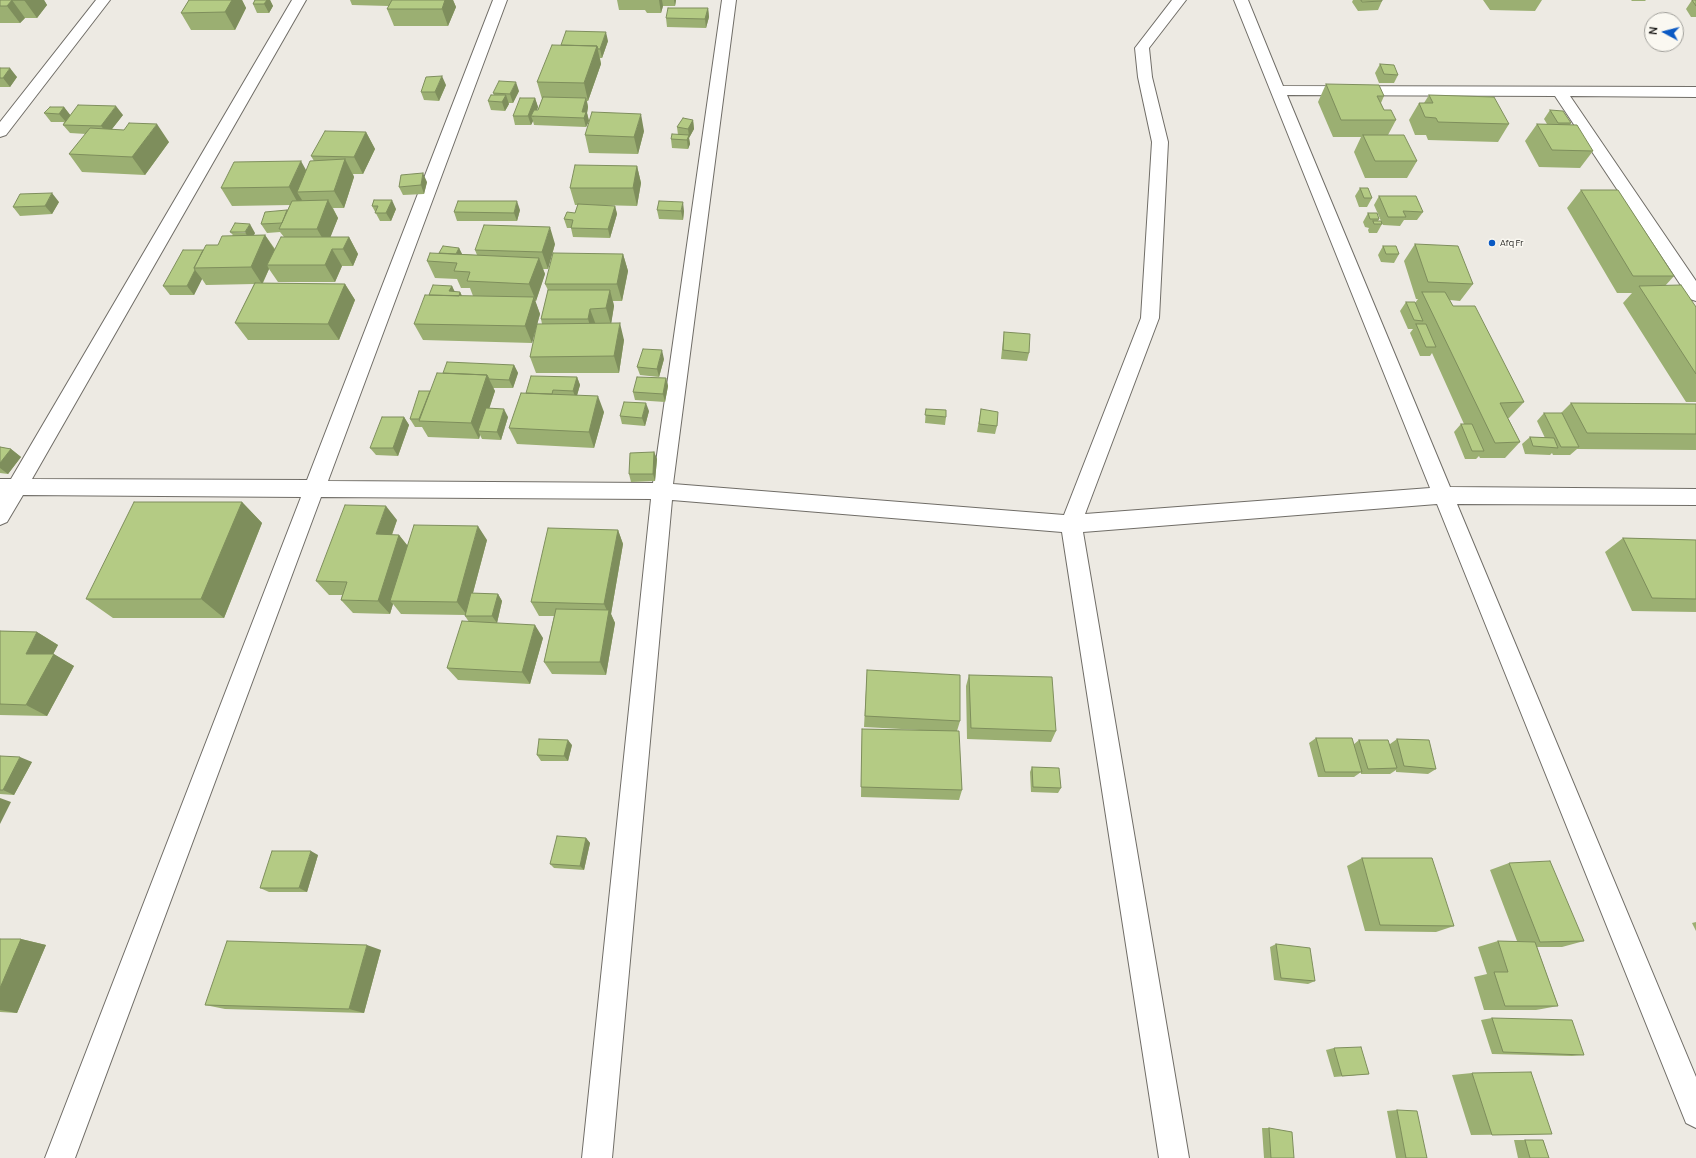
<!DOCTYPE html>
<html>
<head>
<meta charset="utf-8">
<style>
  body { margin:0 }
  #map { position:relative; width:1696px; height:1158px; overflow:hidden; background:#edeae3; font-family:Manrope,sans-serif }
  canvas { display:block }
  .north { position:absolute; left:1644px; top:12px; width:40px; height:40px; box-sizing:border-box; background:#faf8f1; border:1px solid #a09f9a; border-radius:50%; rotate:277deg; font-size:11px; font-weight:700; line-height:16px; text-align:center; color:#1a1917 }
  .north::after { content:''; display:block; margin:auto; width:14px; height:18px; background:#0a59c3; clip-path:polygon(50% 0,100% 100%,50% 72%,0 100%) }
</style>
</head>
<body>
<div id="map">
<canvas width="1696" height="1158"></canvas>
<div class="north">N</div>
</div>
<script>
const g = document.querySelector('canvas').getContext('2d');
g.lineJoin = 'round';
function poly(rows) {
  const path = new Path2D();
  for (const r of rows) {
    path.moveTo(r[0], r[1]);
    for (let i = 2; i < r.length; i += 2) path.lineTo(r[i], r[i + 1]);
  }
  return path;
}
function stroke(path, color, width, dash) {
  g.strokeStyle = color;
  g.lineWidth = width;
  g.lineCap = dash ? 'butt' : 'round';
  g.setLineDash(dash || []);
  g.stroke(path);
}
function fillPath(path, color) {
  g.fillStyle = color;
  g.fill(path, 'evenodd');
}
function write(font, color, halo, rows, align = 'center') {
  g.font = font + ' Manrope,sans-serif';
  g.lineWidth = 3;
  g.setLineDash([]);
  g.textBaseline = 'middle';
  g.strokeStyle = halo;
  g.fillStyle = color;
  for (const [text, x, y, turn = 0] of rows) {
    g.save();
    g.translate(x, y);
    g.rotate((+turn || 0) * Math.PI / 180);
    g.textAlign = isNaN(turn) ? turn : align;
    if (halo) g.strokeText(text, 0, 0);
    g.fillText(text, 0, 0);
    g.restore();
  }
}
const street = poly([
  [96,0,110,0,6,135,0,137,0,122,96,0],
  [292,0,306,0,32,479,307,480,493,0,507,0,328,481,653,483,722,0,736,0,673,484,1064,515,1141,318,1152,142,1138,77,1135,48,1172,0,1186,0,1149,48,1152,77,1168,142,1159,318,1085,514,1430,488,1234,0,1248,0,1283,86,1696,87,1696,97,1570,96,1696,281,1696,301,1690,299,1555,96,1287,95,1450,487,1696,489,1696,505,1457,504,1696,1077,1696,1128,1686,1123,1437,504,1083,532,1189,1158,1159,1158,1062,532,672,500,612,1158,582,1158,651,499,321,497,75,1158,45,1158,301,497,23,495,7,522,0,525,0,479,11,479,292,0]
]);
stroke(street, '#706d67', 2);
fillPath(street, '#fff');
fillPath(poly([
  [0,0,44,0,47,5,37,18,25,18,20,23,0,23],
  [189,0,242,0,246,8,235,30,191,30,181,13],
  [255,0,270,0,273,6,269,13,257,13,253,4],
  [350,0,453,0,456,7,448,26,394,26,387,9,389,6,352,5],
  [617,0,676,0,675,6,663,6,661,13,647,13,645,10,619,10],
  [1353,0,1382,0,1382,1,1378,10,1358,11,1352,2],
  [1483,0,1542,0,1535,11,1490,10],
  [1631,0,1646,0,1645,1,1632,1],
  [1692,0,1696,0,1696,17,1691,17,1686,9],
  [708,8,709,17,706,28,667,27,666,18],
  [608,41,602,58,600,58,601,64,588,101,587,101,588,107,587,113,589,121,586,127,534,125,533,121,531,125,515,125,513,116,535,98,538,107,537,110,538,110,542,99,537,82,561,45],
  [1380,64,1398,75,1394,83,1379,83,1375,73],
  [0,68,17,77,10,87,0,87],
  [1326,84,1384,96,1381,103,1384,110,1396,120,1388,135,1417,161,1407,178,1365,178,1354,152,1361,137,1333,137,1318,102],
  [446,85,439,101,424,100,421,92],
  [519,91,513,103,508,103,509,104,505,111,491,110,488,101,494,95,493,93],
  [1429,95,1509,124,1498,142,1428,140,1426,135,1415,135,1409,120,1419,103,1424,103],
  [64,107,70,115,123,115,112,129,169,142,145,175,82,172,69,154,86,134,70,133,63,125,64,122,51,122,44,113],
  [1550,110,1571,123,1570,125,1593,151,1580,168,1539,167,1525,141,1537,124,1547,124,1544,119],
  [693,120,694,129,689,138,690,144,688,149,672,148,671,139,678,135,677,127],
  [644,131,638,154,589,153,585,135],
  [366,132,375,149,363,174,353,174,354,177,344,208,333,208,338,218,330,237,349,237,358,254,353,266,342,266,335,282,278,282,269,269,263,283,345,284,355,300,339,340,248,340,235,323,254,284,206,285,202,279,194,295,170,295,163,286,203,250,218,245,233,235,230,232,255,233,254,235,265,235,275,249,284,237,280,232,267,233,261,224,287,211,290,205,232,206,221,188,306,170,314,161,311,156],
  [637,166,641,183,637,206,599,205,615,206,617,214,610,238,573,237,571,228,567,228,564,219,575,213,578,205,575,205,570,188],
  [427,182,424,194,403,195,399,187],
  [1360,188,1372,198,1367,207,1359,207,1355,196],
  [1581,190,1674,276,1665,286,1696,307,1696,402,1686,402,1623,303,1632,293,1617,293,1567,208],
  [1379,196,1423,212,1417,220,1404,220,1400,226,1383,225,1381,222,1382,224,1377,233,1369,233,1368,230,1369,228,1365,227,1363,222,1368,213,1379,219,1378,221,1381,221,1374,205],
  [374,200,396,209,391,221,380,221,372,206],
  [59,202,52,214,20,216,13,207],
  [520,210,517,221,457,221,454,212],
  [657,210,684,211,683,220,659,219],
  [555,244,548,269,543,269,545,274,536,301,535,301,540,314,532,343,423,340,414,324,429,295,452,286,454,292,460,292,462,296,473,296,470,288,461,288,457,279,435,278,427,261,439,253,459,248,462,254,477,255,475,250],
  [1415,244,1473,284,1460,301,1450,300,1453,306,1524,402,1509,418,1508,418,1520,442,1505,458,1480,458,1479,456,1476,459,1465,459,1454,432,1461,424,1464,424,1432,353,1430,356,1420,356,1410,333,1413,329,1408,329,1400,311,1406,302,1415,303,1418,299,1416,299,1404,261],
  [1383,246,1399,254,1394,263,1381,262,1378,255],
  [623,254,628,271,622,301,613,301,614,306,611,323,624,340,619,373,536,373,530,357,542,324,541,319,548,290,545,284],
  [1004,332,1029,353,1027,361,1001,359,1003,340],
  [664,359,659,377,640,375,637,367],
  [514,365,518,373,513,388,493,388,495,391,489,408,508,417,501,440,482,439,480,435,479,439,428,437,422,427,415,427,410,419,443,373],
  [577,377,580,385,577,395,604,412,594,448,517,444,509,428,526,393],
  [666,378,668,386,665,402,635,400,633,392],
  [1571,403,1696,404,1696,450,1577,449,1570,455,1553,455,1552,453,1550,455,1525,454,1522,444,1530,437,1545,438,1537,421,1544,413,1561,413],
  [926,409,946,417,945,425,925,423],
  [981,409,997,426,995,434,977,432],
  [649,411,645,426,622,424,620,416],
  [404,417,409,425,398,456,376,455,370,448],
  [0,447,11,449,21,457,8,474,0,473],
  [654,452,657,459,655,481,631,482,629,474],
  [242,502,262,523,224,618,113,618,86,599],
  [397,520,392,535,399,535,408,546,487,540,473,593,498,594,502,601,497,623,486,623,543,638,530,684,458,680,447,668,469,622,465,616,466,615,401,614,393,604,390,614,353,613,341,600,342,595,329,595,316,581],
  [618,530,623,544,611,614,615,623,606,675,552,674,544,662,554,616,539,616,531,602],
  [1623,538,1696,540,1696,612,1632,611,1605,552],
  [0,631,37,632,58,645,53,654,74,666,47,716,0,715],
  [867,670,960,721,957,731,962,790,959,800,861,797,862,729,920,730,864,727],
  [969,675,1056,731,1051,742,967,739,966,686],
  [1316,738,1353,745,1359,740,1390,744,1397,739,1436,769,1428,774,1396,772,1396,770,1390,774,1361,774,1361,772,1354,777,1318,777,1309,743],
  [572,745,568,761,541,761,537,755],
  [0,756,32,762,14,795,0,794],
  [1032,767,1061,788,1058,793,1031,792,1030,772],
  [586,838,590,843,584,870,554,868,550,864],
  [318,855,307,892,269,892,260,888],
  [1362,858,1454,926,1436,932,1365,931,1347,866],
  [1509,863,1584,941,1562,947,1537,947,1558,1006,1536,1010,1484,1010,1474,977,1487,974,1478,947,1498,941,1517,941,1490,870],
  [1696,922,1696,931,1692,923],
  [0,939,21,939,46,945,17,1013,0,1012],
  [1276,944,1315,981,1308,984,1274,980,1270,947],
  [381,950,364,1013,225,1009,205,1005],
  [1492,1018,1584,1055,1572,1056,1492,1054,1481,1020],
  [1334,1048,1369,1074,1334,1077,1326,1050],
  [1472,1073,1552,1134,1471,1135,1452,1075],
  [1397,1110,1427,1158,1396,1158,1387,1111],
  [1262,1128,1269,1128,1294,1158,1264,1158],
  [1514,1140,1543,1140,1549,1158,1518,1158]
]), '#9baf72');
fillPath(poly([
  [12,0,25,18,20,23,7,6],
  [24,0,44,0,47,5,37,18],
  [229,0,242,0,246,8,235,30,225,12],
  [267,0,270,0,273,6,269,13,264,4],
  [445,0,453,0,456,7,448,26,442,9],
  [659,0,662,0,663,6,661,13],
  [674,0,676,0,675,6],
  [708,8,709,17,706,28,705,19],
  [606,32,608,41,602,58,600,49],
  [597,46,601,64,588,101,584,83],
  [10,68,17,77,10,87,3,78],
  [442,76,446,85,439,101,435,92],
  [516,82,519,91,513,103,510,94],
  [506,95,509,104,505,111,502,102],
  [535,98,538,107,534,117,531,116,533,121,531,125,528,116],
  [586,98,588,107,587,113,589,121,586,127,582,112],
  [116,106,123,115,108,134,101,126],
  [64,107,71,116,66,122,59,114],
  [641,114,644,131,638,154,634,137],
  [693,120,694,129,689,138,690,144,688,149,687,140,689,136,688,129],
  [157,124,169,142,145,175,132,157],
  [366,132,375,149,363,174,354,157],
  [345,159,354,177,344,208,334,191],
  [301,161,311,179,297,192,302,200,299,205,289,187],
  [637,166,641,183,637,206,633,188],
  [423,173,427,182,424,194,421,185],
  [52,193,59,202,52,214,45,206],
  [328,200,338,218,327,246,317,229],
  [392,200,396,209,391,221,386,213],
  [517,201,520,210,517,221,514,213],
  [683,202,684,211,683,220,681,211],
  [615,206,617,214,610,238,608,229],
  [250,224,255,233,250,241,245,232],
  [550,227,555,244,548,269,542,252],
  [265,235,276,252,267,265,269,269,262,284,251,267],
  [349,237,358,254,353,266,343,249],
  [459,248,463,256,455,257],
  [332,249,342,266,335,282,325,265],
  [623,254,628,271,622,301,617,284],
  [539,258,545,274,536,301,529,284],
  [195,270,202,279,194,295,187,286],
  [345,284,355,300,339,340,328,324],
  [452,286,456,294,449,291],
  [610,290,614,306,611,325,606,308],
  [460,292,464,300,459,296],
  [534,297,540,314,532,343,525,326],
  [590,309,596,325,593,336,588,319],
  [620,323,624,340,619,373,614,356],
  [662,350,664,359,659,377,657,369],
  [514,365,518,373,513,388,509,380],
  [487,375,495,391,482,431,478,431,480,435,479,439,471,423],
  [577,377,580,385,576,399,573,391],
  [666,378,668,386,665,402,663,394],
  [598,396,604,412,594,448,589,432],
  [646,403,649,411,645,426,642,418],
  [504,409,508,417,501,440,497,432],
  [404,417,409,425,398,456,393,448],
  [11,449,21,457,8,474,0,468,0,463],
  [654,452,657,459,655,481,653,474],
  [242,502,262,523,224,618,201,599],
  [386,506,397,520,387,548,376,534],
  [478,526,487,540,467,615,457,602],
  [618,530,623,544,611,614,615,623,606,675,600,662,608,613,604,604],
  [399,535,410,549,390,601,393,604,390,614,378,601],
  [498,594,502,601,497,623,492,616],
  [535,625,543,638,530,684,522,672],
  [37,632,58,645,47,666,26,654],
  [54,654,74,666,47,716,26,705],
  [568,740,572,745,568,761,564,756],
  [20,757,32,762,14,795,3,790],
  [0,798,11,802,0,824],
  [586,838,590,843,584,870,580,866],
  [311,851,318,855,307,892,299,888],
  [21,939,46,945,17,1013,0,1010,0,988],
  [367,945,381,950,364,1013,349,1009]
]), '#7e8e5c');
const building = poly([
  [0,0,25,0,12,0,7,6,0,6,0,0],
  [189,0,232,0,225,12,181,13,189,0],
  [255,0,267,0,264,4,253,4,255,0],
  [392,0,445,0,442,9,387,9,392,0],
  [1361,0,1382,0,1382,1,1362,2,1361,0],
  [1692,0,1696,0,1696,6,1692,0],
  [668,8,708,8,705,19,666,18,668,8],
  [566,31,606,32,600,49,598,49,597,46,561,45,566,31],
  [552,45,597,46,584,83,537,82,552,45],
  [1380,64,1394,65,1398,75,1384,74,1380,64],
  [0,68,10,68,3,78,0,78,0,68],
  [442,76,435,92,421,92,426,77,442,76],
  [499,81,516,82,510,94,493,93,499,81],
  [1326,84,1379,85,1384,96,1377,96,1384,110,1391,110,1396,120,1341,120,1326,84],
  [491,95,506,95,502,102,488,101,491,95],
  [1429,95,1494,97,1509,124,1438,122,1436,118,1425,117,1419,103,1433,103,1429,95],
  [543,97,586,98,582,112,586,112,584,118,531,116,534,110,538,110,543,97],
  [520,98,535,98,528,116,513,116,520,98],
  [78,105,116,106,101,126,63,125,78,105],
  [50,107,64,107,59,114,44,113,50,107],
  [1550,110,1563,111,1571,123,1558,123,1550,110],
  [592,112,641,114,634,137,585,135,592,112],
  [683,118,693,120,688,129,677,127,683,118],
  [129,123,157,124,132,157,69,154,90,128,124,130,129,123],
  [1537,124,1577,125,1593,151,1552,150,1537,124],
  [325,131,366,132,354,157,311,156,325,131],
  [672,134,689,135,687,140,671,139,672,134],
  [1363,135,1404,135,1417,161,1375,161,1363,135],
  [345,159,334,191,297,192,310,161,345,159],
  [301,161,289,187,221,188,234,162,301,161],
  [575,165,637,166,633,188,570,188,575,165],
  [423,173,421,185,399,187,401,175,423,173],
  [1360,188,1368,188,1372,198,1364,198,1360,188],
  [1581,190,1618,190,1674,276,1633,276,1581,190],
  [52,193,45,206,13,207,20,194,52,193],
  [1379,196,1416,196,1423,212,1403,211,1406,217,1388,217,1379,196],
  [328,200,317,229,279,229,292,201,328,200],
  [374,200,392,200,386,213,375,213,378,206,372,206,374,200],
  [458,201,517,201,514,213,454,212,458,201],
  [659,201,683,202,681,211,657,210,659,201],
  [578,204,615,206,608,229,571,228,573,220,564,219,567,212,575,213,578,204],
  [287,210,282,223,261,224,265,212,287,210],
  [1368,213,1377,213,1379,219,1370,219,1368,213],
  [1373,221,1381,221,1382,224,1374,224,1373,221],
  [235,223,250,224,245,232,230,232,235,223],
  [484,225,550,227,542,252,475,250,484,225],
  [265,235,251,267,194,268,206,245,218,245,222,236,265,235],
  [281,237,349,237,343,249,332,249,325,265,267,265,281,237],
  [1415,244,1458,246,1473,284,1428,282,1415,244],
  [443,246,459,248,456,254,439,253,443,246],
  [1383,246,1396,246,1399,254,1386,254,1383,246],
  [183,250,203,250,194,268,195,270,187,286,163,286,183,250],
  [430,253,539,258,529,284,467,281,470,272,454,271,457,263,427,261,430,253],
  [553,253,623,254,617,284,545,284,553,253],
  [255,283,345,284,328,324,235,323,255,283],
  [433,285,452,286,449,291,460,292,459,296,429,295,433,285],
  [1681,285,1696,307,1696,374,1639,286,1681,285],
  [548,290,610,290,606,308,590,309,588,319,541,319,548,290],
  [1422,292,1445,292,1453,306,1475,306,1524,402,1500,403,1520,442,1495,443,1422,292],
  [425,295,534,297,525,326,414,324,425,295],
  [1406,302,1415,302,1423,321,1414,320,1406,302],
  [620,323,614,356,530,357,537,324,620,323],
  [1416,324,1426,324,1436,347,1426,347,1416,324],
  [1004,332,1030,334,1029,353,1003,350,1004,332],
  [643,349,662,350,657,369,637,367,643,349],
  [447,362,514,365,509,380,489,379,487,375,443,373,447,362],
  [437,373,487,375,471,423,419,421,437,373],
  [531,376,577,377,573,391,553,390,552,394,526,393,531,376],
  [637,377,666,378,663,394,633,392,637,377],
  [419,391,430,391,419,419,410,419,419,391],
  [521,393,598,396,589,432,509,428,521,393],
  [624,402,646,403,642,418,620,416,624,402],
  [1571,403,1696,404,1696,434,1587,433,1571,403],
  [486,408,504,409,497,432,478,431,486,408],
  [926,409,946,410,946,417,925,415,926,409],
  [981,409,998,412,997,426,979,424,981,409],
  [1544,413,1562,413,1579,447,1561,447,1544,413],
  [382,417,404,417,393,448,370,448,382,417],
  [1461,424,1472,424,1484,451,1472,451,1461,424],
  [1530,437,1554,438,1558,448,1533,446,1530,437],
  [0,447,11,449,0,463,0,447],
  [654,452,653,474,629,474,630,453,654,452],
  [134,502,242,502,201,599,86,599,134,502],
  [345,505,386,506,376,534,399,535,378,601,341,600,347,582,316,581,345,505],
  [414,525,478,526,457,602,390,601,414,525],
  [548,528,618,530,604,604,531,602,548,528],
  [1623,538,1696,540,1696,599,1652,598,1623,538],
  [471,593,498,594,492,616,465,616,471,593],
  [556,609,609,610,600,662,544,662,556,609],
  [462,621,535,625,522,672,447,668,462,621],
  [0,631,37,632,26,654,54,654,26,705,0,704,0,631],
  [867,670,960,675,960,721,865,716,867,670],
  [969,675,1052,677,1056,731,971,728,969,675],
  [862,729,959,731,962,790,861,787,862,729],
  [1316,738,1352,738,1362,772,1325,772,1316,738],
  [539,739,568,740,564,756,537,755,539,739],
  [1397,739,1429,740,1436,769,1404,766,1397,739],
  [1359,740,1388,740,1397,768,1368,769,1359,740],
  [0,756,20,757,3,790,0,790,0,756],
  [1032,767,1059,768,1061,788,1033,787,1032,767],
  [557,836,586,838,580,866,550,864,557,836],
  [272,851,311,851,299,888,260,888,272,851],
  [1362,858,1432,858,1454,926,1380,925,1362,858],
  [1550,861,1584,941,1540,942,1509,863,1550,861],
  [0,939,21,939,0,988,0,939],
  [227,941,367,945,349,1009,205,1005,227,941],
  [1498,941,1535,942,1558,1006,1505,1006,1494,972,1508,972,1498,941],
  [1276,944,1310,948,1315,981,1281,978,1276,944],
  [1492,1018,1572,1020,1584,1055,1503,1052,1492,1018],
  [1361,1047,1369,1074,1342,1076,1334,1048,1361,1047],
  [1531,1072,1552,1134,1492,1135,1472,1073,1531,1072],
  [1397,1110,1417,1111,1427,1158,1406,1158,1397,1110],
  [1269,1128,1292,1132,1294,1158,1271,1158,1269,1128],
  [1525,1140,1543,1140,1549,1158,1530,1158,1525,1140]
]);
fillPath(building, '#b4cb84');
stroke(building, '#7e8e5c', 1);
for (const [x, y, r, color] of [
  [1492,243,4,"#0a59c3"]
]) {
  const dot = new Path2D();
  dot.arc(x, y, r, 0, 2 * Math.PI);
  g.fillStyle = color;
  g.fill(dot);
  stroke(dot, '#faf8f1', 1.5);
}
write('9px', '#1a1917', '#faf8f1', [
  ["Afq Fr",1500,243]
], 'left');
</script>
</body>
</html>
